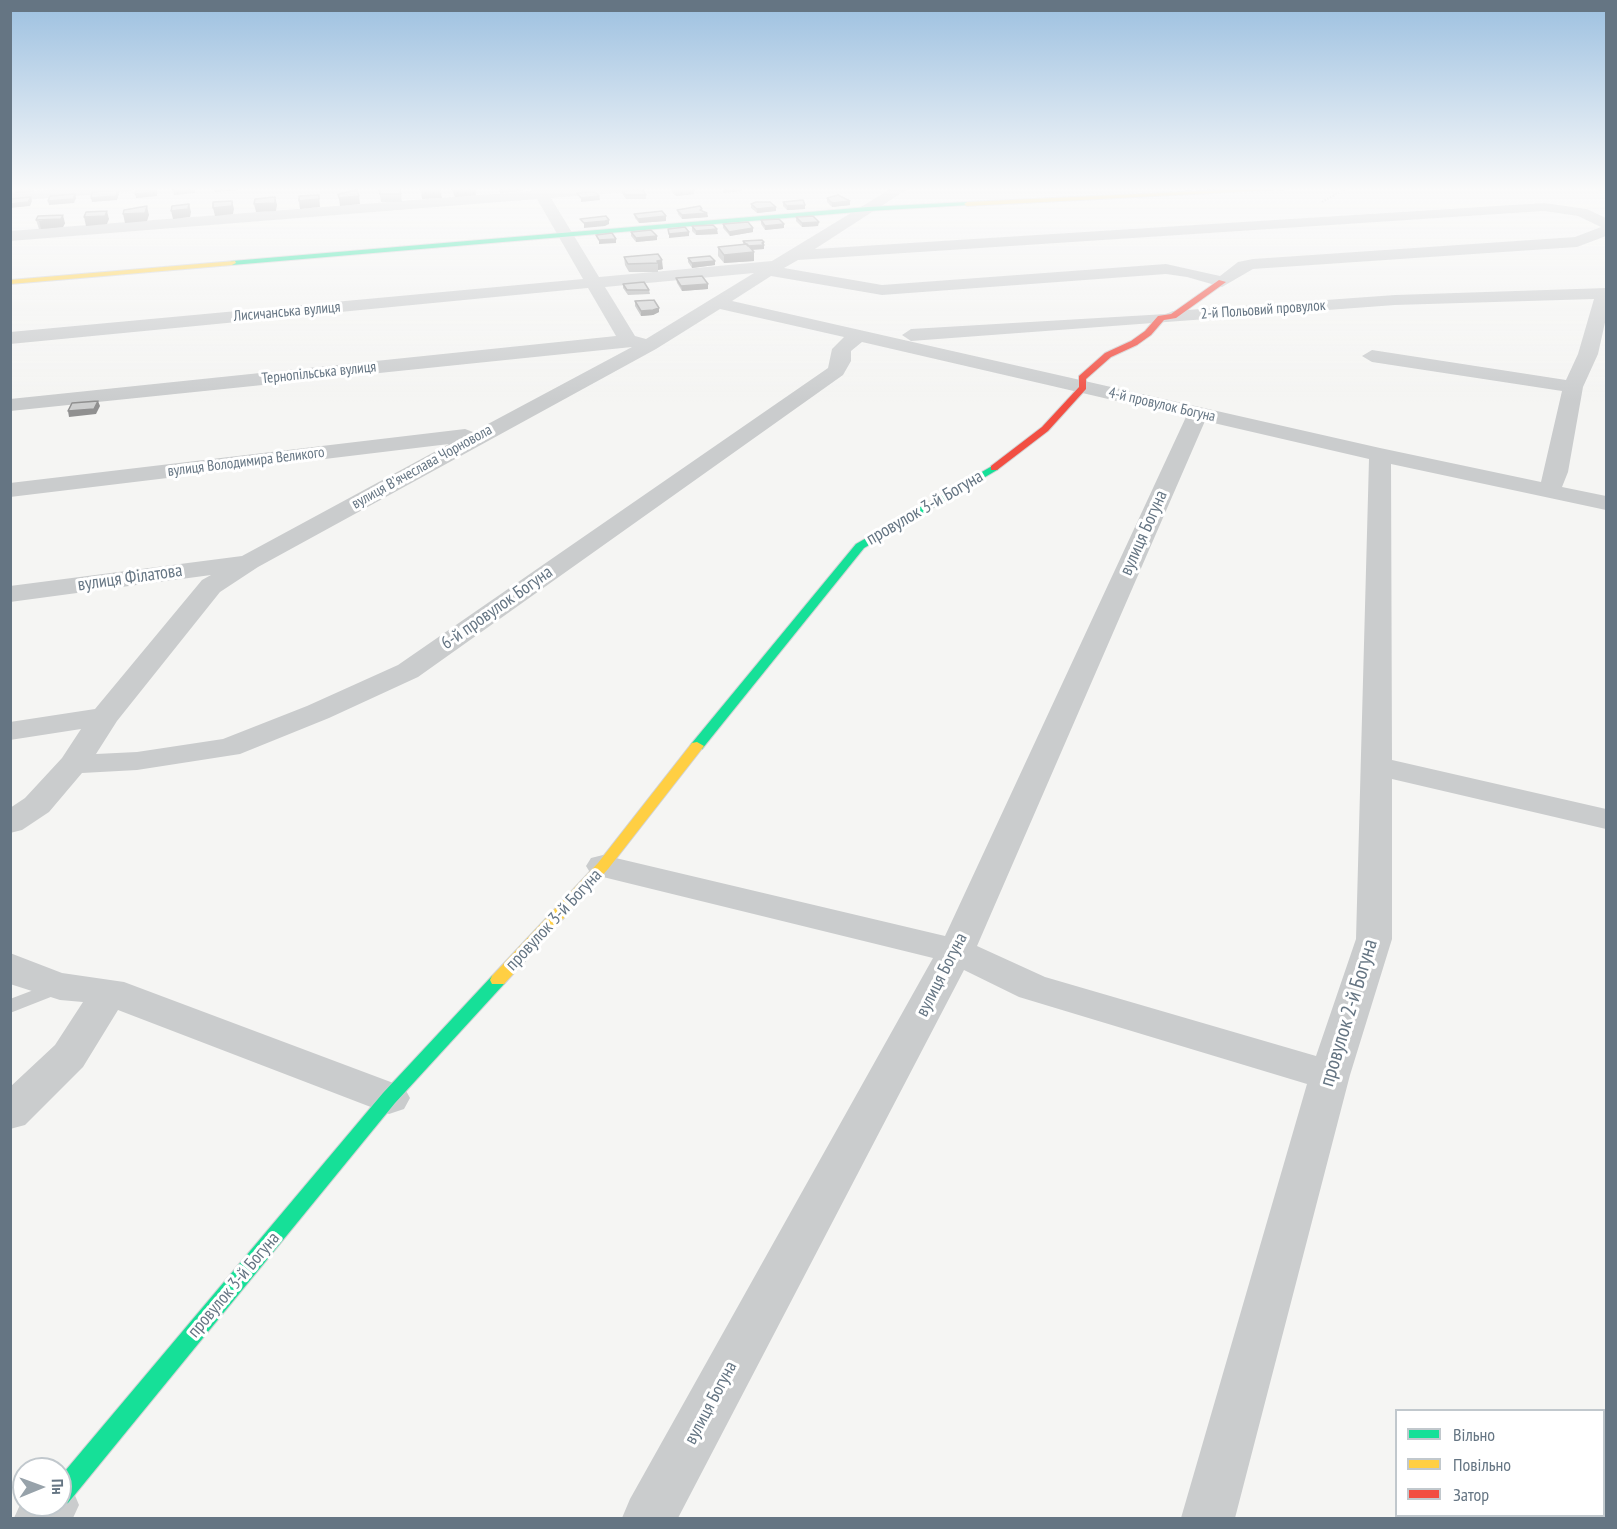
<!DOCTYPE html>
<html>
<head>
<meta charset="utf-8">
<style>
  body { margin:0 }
  #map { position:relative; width:1617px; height:1529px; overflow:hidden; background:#f5f5f3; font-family:"PT Sans Narrow",sans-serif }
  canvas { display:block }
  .frame { position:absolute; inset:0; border:12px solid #657583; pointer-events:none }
  .legend { position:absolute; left:1395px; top:1409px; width:210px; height:108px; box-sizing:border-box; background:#fff; border:2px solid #c1c8cd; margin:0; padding:8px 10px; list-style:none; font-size:18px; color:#657583 }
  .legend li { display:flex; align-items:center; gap:12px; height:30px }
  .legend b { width:30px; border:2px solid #c1c8cd }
  .north { position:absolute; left:12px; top:1457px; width:60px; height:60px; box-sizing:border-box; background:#fff; border:2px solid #c1c8cd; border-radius:50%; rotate:89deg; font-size:16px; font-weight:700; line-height:24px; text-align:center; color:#657583 }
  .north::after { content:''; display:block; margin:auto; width:21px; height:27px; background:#97a2aa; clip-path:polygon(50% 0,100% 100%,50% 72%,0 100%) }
</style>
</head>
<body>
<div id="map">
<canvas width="1617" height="1529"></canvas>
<div class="frame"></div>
<ul class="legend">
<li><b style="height:8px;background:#16e098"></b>Вільно</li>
<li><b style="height:8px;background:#ffcf43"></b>Повільно</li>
<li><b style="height:8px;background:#f24e42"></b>Затор</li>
</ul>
<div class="north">Пн</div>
</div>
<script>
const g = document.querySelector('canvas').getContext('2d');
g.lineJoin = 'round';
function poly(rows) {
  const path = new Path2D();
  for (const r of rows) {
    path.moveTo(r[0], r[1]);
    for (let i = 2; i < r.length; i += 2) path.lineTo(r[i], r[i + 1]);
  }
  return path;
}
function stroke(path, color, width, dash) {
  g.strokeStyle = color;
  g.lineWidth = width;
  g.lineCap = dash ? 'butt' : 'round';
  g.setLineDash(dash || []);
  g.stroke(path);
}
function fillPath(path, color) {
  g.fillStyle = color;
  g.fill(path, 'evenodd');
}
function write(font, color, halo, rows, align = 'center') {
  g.font = font + ' "PT Sans Narrow",sans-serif';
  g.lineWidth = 6;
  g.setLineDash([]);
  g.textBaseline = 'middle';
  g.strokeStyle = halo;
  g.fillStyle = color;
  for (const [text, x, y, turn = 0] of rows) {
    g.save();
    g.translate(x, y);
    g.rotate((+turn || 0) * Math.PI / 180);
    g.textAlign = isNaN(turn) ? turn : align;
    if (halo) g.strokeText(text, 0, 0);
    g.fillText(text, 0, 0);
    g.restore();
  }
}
const fast = poly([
  [967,202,969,205,868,211,232,265,228,263,232,261,868,207,967,202],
  [994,465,999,468,997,470,864,548,702,749,692,749,690,746,692,743,856,544,994,465],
  [498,974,504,976,506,980,504,984,395,1103,68,1503,60,1506,57,1505,60,1505,60,1477,383,1093,492,976,498,974]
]);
const slow = poly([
  [1266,188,1288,189,967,206,964,204,967,202,1266,188],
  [235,261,236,263,232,265,10,284,10,280,235,261],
  [697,742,704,746,608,869,504,984,492,984,490,980,492,976,598,863,692,743,697,742]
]);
const jam = poly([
  [1219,280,1226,282,1176,318,1164,320,1151,335,1137,345,1111,357,1086,379,1086,389,1048,431,997,470,991,470,991,466,1042,427,1079,387,1079,376,1105,353,1131,341,1145,331,1158,316,1171,314,1219,280]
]);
stroke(fast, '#d2d3d4', 2);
stroke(slow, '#d2d3d4', 2);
stroke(jam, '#d2d3d4', 2);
stroke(poly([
  [1560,189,1582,188],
  [1322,202,1347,188]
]), '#c9cac9', 2, [1.5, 1.5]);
fillPath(poly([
  [1594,188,1606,188,1606,191,1597,190,1594,188],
  [60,980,66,981,69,986,66,991,10,1013,10,999,60,980]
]), '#cacccd');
fillPath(poly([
  [71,188,136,188,129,192,10,201,10,193,71,188],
  [530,188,635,188,628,192,551,198,599,277,772,261,892,188,909,188,815,249,1544,203,1587,209,1606,218,1606,236,1577,247,1253,269,1222,287,1187,277,1166,274,882,295,771,276,732,301,1380,448,1541,482,1562,391,1372,362,1362,356,1372,350,1566,380,1578,354,1594,299,1395,305,911,341,902,335,911,329,1166,314,1173,311,1395,295,1606,288,1606,318,1598,354,1583,387,1568,472,1562,487,1606,496,1606,510,1391,464,1392,760,1606,809,1606,829,1392,779,1392,939,1350,1075,1235,1518,1181,1518,1307,1084,1019,997,964,970,678,1518,622,1518,630,1499,933,958,603,877,591,874,586,866,591,858,603,855,945,936,1186,417,862,342,851,351,851,361,843,375,418,677,329,718,240,754,137,770,82,773,49,812,22,830,10,833,10,808,25,798,62,758,81,729,10,740,10,722,95,709,202,580,211,575,10,602,10,586,242,556,449,444,10,497,10,483,465,429,473,432,632,347,10,411,10,399,616,336,588,288,10,344,10,332,583,279,537,199,10,241,10,231,532,191,530,188],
  [1544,211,1578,216,1601,227,1575,237,1253,259,1238,262,1220,276,1166,264,882,285,784,268,798,260,1544,211],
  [754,273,646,339,635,336,605,287,754,273],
  [720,309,844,337,832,349,828,368,398,665,307,706,223,739,137,752,96,754,117,721,220,592,258,567,656,349,720,309],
  [1205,421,1369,459,1356,939,1316,1056,1045,977,977,946,1205,421],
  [10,953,62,973,124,982,404,1087,410,1098,404,1109,389,1114,118,1010,83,1067,25,1125,10,1129,10,1087,55,1045,83,1002,60,1000,10,984,10,953],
  [60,1482,71,1486,79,1505,73,1518,14,1518,24,1496,24,1505,60,1505,60,1482]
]), '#cacccd');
fillPath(fast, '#16e098');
fillPath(slow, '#ffcf43');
fillPath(jam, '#f24e42');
fillPath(poly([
  [451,188,476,188,476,195,455,197],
  [671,188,692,188,694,194,676,196,671,191],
  [379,189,401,194,402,202,381,202],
  [622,191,646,195,646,199,626,199,623,195],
  [827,198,850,201,850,205,832,207,827,202],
  [783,202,805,209,787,210,783,206],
  [751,204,776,211,757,213,751,208],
  [702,209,702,211,707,213,708,217,682,219,678,214,677,210],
  [634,214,666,216,666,221,639,223,635,218],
  [796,217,818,226,802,227,796,221],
  [36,220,65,223,63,227,41,229,39,229],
  [761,220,784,224,784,228,765,230,761,224],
  [723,224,753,228,753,232,730,236,723,228],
  [692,226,718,234,696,235,692,231],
  [631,232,657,236,657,240,636,242,631,236],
  [743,241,764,247,764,249,752,250,754,252,754,261,724,263,718,256,718,247,743,245],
  [658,254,663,269,658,270,658,272,629,272,625,265,624,257],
  [688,258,715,265,692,268,688,262],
  [676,278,708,284,708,289,682,291,677,283],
  [623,284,649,290,650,294,628,295,623,288],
  [635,301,659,308,659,312,653,315,641,316,635,306]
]), '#b0b1b1');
fillPath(poly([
  [26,188,35,188,33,192,15,193,14,189],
  [47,188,67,188,67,189,47,191],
  [156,188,157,192,157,196,136,198,135,194],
  [194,188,195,189,195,193,174,195,173,191],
  [214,188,238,188,238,190,215,192],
  [463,188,476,188,476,195,455,197,454,189],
  [499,188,522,188,523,191,500,193],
  [742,188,742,191,723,193,723,189],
  [118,190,119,194,117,200,92,202,91,198],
  [440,190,442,198,422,199,421,191],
  [694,190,694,194,676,196,676,192],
  [75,194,76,198,74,203,49,205,48,201],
  [319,195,320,207,300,209,299,201],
  [359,196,360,204,340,206,339,198],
  [599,196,600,200,581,202,581,198],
  [31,197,32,201,30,206,10,208,10,204],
  [275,197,277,205,276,211,256,212,254,204],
  [232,201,234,209,233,214,215,216,213,208],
  [850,201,850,205,832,207,832,203],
  [189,204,191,212,190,217,173,219,171,211],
  [805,205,805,209,787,210,787,206],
  [147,206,149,215,147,221,125,223,123,214],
  [776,207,776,211,757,213,757,209],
  [702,209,702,213,707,213,708,217,682,219,682,215,700,210],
  [107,211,109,219,107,224,86,226,84,217],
  [63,215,65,223,63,227,41,229,39,221],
  [666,216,666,221,639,223,638,219],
  [609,220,609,224,605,226,584,228,584,223],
  [819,222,818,226,802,227,802,223],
  [784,224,784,228,765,230,765,226],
  [753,228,753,232,730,236,729,232],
  [717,229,718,234,696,235,696,231],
  [689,232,689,236,669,238,669,234],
  [657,236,657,240,636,242,636,238],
  [616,239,616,243,599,244,599,240],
  [764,242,764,249,747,250,747,246],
  [754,252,754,261,724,263,724,255],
  [662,260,663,269,658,270,658,263,657,261],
  [715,261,715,265,692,268,692,263],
  [708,284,708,289,682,291,681,286],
  [659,308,659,312,653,315,641,316,641,311],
  [98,401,100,406,96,414,69,417,68,411]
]), '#909090');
const building = poly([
  [156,188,156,192,135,194,136,189,156,188],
  [174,188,194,188,194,189,173,191,174,188],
  [399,188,401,194,380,194,379,189,399,188],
  [420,188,440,188,440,190,421,191,420,188],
  [672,188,692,188,694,190,676,192,672,188],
  [642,189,646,195,626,195,622,191,642,189],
  [118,190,116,196,91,198,92,192,118,190],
  [357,190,359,196,339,198,338,194,357,190],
  [595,192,599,196,581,198,577,193,595,192],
  [75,194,73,199,48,201,50,196,75,194],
  [319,195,319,199,299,201,299,196,319,195],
  [838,195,850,201,832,203,827,198,838,195],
  [31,197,28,202,10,204,10,199,31,197],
  [275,197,275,203,254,204,255,199,275,197],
  [803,200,805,205,787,206,783,202,803,200],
  [232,201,232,206,213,208,213,202,232,201],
  [756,202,770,202,776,207,757,209,751,204,756,202],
  [189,204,188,209,171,211,172,206,189,204],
  [147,206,145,213,123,214,124,210,147,206],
  [700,206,702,209,700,210,707,213,682,215,677,210,700,206],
  [107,211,105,216,84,217,86,212,107,211],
  [662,211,666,216,638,219,634,214,662,211],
  [63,215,61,219,36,220,38,216,63,215],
  [606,216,609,220,605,221,584,223,580,219,606,216],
  [813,216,819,222,802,223,796,217,813,216],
  [779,219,784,224,765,226,761,220,779,219],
  [748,222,753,228,729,232,723,224,748,222],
  [713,225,717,229,696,231,692,226,713,225],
  [685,227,689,232,669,234,668,229,685,227],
  [651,230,657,236,636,238,631,232,651,230],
  [612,233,616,239,599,240,596,235,612,233],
  [762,240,764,242,762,243,764,245,748,246,743,241,762,240],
  [747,244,754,252,724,255,718,247,747,244],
  [658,254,662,260,657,261,658,263,628,264,624,257,658,254],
  [710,256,715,261,692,263,688,258,710,256],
  [702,276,708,284,681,286,676,278,702,276],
  [644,282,649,290,627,290,623,284,644,282],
  [654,300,659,308,653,310,641,311,635,301,654,300],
  [98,401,94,409,68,411,72,403,98,401]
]);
fillPath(building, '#cdcece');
stroke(building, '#909090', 1.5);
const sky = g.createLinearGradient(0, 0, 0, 402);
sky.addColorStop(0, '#9cc0e0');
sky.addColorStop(0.47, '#fafafa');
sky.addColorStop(1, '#fafafa00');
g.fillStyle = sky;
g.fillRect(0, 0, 1617, 402);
write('15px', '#657583', '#fff', [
  ["2-й Польовий провулок",1263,310,-4],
  ["Лисичанська вулиця",287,312,-5],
  ["Тернопільська вулиця",319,373,-6],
  ["4-й провулок Богуна",1162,405,13],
  ["вулиця Володимира Великого",246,462,-7],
  ["вулиця Вʼячеслава Чорновола",422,467,-29]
]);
write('18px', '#657583', '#fff', [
  ["провулок 3-й Богуна",925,508,-30],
  ["вулиця Богуна",1144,533,-66],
  ["вулиця Філатова",130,578,-8],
  ["6-й провулок Богуна",497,608,-35],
  ["провулок 3-й Богуна",554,920,-47],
  ["вулиця Богуна",942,975,-63],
  ["провулок 3-й Богуна",234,1285,-50],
  ["вулиця Богуна",711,1403,-62]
]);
write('21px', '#657583', '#fff', [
  ["провулок 2-й Богуна",1349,1013,-73]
]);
</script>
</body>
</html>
